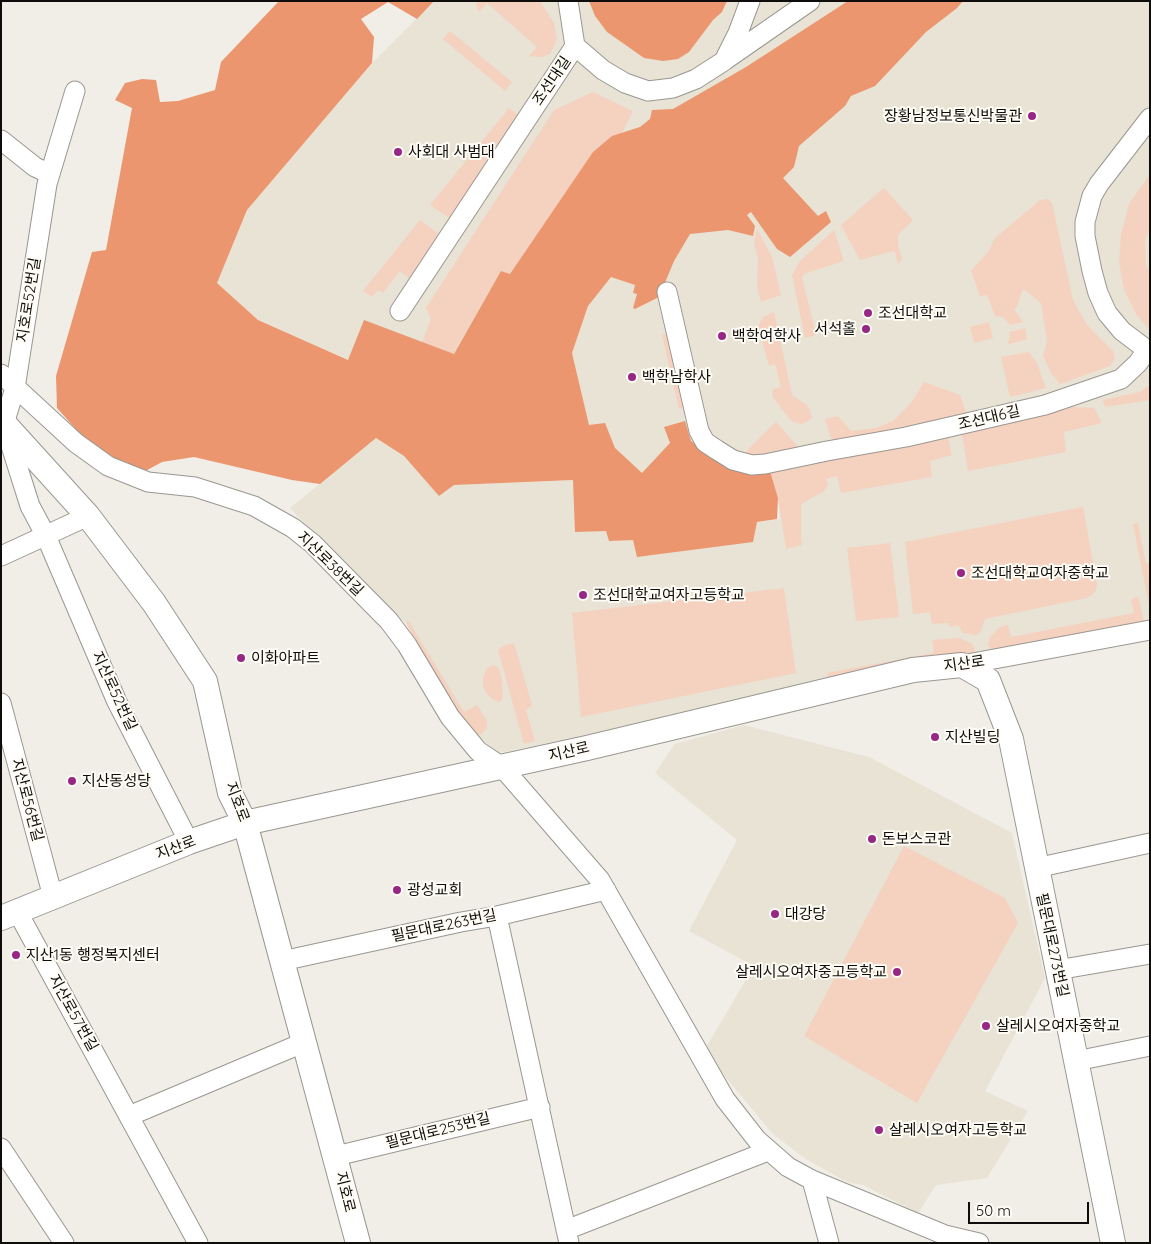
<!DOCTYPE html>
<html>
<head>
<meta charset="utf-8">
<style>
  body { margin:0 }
  #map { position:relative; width:1151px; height:1244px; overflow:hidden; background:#f1eee7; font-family:Quicksand,sans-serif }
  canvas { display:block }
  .frame { position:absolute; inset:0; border:2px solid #0e0d0b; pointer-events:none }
  .scale { position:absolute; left:968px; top:1202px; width:121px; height:22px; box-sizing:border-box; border:2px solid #0e0d0b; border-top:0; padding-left:6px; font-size:15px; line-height:18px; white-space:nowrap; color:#0e0d0b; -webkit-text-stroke:4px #fefcf4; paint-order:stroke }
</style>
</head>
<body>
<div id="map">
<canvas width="1151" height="1244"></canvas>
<div class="frame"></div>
<div class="scale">50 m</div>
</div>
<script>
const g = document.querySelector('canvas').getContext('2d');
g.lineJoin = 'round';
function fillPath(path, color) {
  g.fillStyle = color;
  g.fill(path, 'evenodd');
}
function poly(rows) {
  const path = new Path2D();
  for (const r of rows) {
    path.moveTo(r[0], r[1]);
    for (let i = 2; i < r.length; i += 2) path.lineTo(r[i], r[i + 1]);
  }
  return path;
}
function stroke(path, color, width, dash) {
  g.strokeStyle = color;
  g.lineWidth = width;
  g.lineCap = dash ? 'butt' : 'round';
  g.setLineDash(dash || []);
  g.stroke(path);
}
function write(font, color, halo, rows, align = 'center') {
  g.font = font + ' Quicksand,"Noto Sans KR",sans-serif';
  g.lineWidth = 4;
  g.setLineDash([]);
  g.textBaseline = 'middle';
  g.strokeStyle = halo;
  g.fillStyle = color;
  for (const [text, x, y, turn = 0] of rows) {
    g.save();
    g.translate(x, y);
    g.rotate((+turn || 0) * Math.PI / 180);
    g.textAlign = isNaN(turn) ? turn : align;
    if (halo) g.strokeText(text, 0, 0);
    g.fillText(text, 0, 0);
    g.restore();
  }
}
fillPath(poly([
  [434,1,589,1,595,16,607,32,644,58,713,20,722,12,727,1,1150,1,1150,621,499,753,474,733,445,697,406,623,368,592,290,508,376,438,404,456,439,496,454,485,573,480,640,539,780,519,778,498,837,476,921,463,952,454,948,436,632,484,592,439,572,353,588,306,453,354,349,360,258,320,217,283,248,208,372,63],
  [744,725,869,757,1012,833,1045,978,985,1091,1028,1111,987,1178,936,1185,918,1213,863,1185,847,1182,804,1158,772,1133,704,1051,754,966,689,931,737,840,655,773,675,744]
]), '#e8e3d4');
fillPath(poly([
  [477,1,540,1,554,23,557,40,550,54,542,57,529,56,537,47,487,3,479,12,476,5],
  [450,31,512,82,505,91,443,39],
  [593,92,633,111,622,133,612,136,593,152,510,274,501,271,453,354,422,342,431,319,426,308,554,110],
  [509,108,520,116,451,219,430,205],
  [1150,174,1150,228,1145,240,1146,265,1150,273,1150,330,1136,314,1124,290,1119,262,1121,235,1129,204],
  [884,188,913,220,898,235,898,245,902,259,898,264,895,252,893,251,860,260,841,225],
  [1048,199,1052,203,1073,300,1087,325,1113,351,1115,358,1110,366,1060,384,1051,373,1043,356,1047,341,1041,303,1023,289,1017,307,1014,309,1023,322,1011,325,1002,317,995,316,987,295,980,296,971,271,988,252,995,238,1040,200],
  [420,220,439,234,410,279,400,271,383,293,378,290,372,297,363,291],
  [757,229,772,257,781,295,761,302,757,287,758,258,754,243],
  [834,230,844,261,804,274,802,277,816,335,805,338,792,275,800,261],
  [774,312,792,395,808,406,812,417,807,422,801,424,791,421,772,396,773,389,781,387,775,364,769,366,758,326,763,317],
  [989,322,993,338,974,343,970,327],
  [1025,328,1027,339,1007,345,1009,340,1010,332],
  [670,334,687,407,679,409,662,335],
  [1029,352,1037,363,1046,388,1010,397,1001,357],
  [924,382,960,395,967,415,963,420,834,440,831,438,825,419,838,416,851,431,876,428,893,421,912,402],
  [1150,385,1150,400,1105,407,1103,400,1140,392],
  [1071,407,1094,408,1102,423,1064,432,1066,452,968,471,962,434],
  [776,422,801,450,759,459,744,456,751,446],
  [948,436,952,455,930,461,932,477,841,493,837,476,827,479,828,485,824,491,801,504,801,537,802,545,786,549,778,498,770,471],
  [1083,507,1097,585,1096,590,1092,595,1087,598,985,619,981,631,976,635,963,633,958,625,949,627,949,623,932,624,930,612,913,614,905,542],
  [1138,523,1146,564,1150,563,1150,610,1133,524],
  [890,543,899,617,856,621,847,548],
  [784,588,796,673,581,717,572,613],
  [1138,596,1144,622,993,652,988,645,990,637,1000,627,1008,625,1011,637,1134,613,1131,600],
  [408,620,464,712,477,705,487,721,487,729,480,735,474,733,445,697,406,623],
  [959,638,973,644,975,651,971,657,829,685,827,673,934,653,932,640],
  [514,643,532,705,526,710,535,741,524,744,498,650,503,646],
  [493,665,499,668,502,680,503,698,500,702,493,700,487,694,483,686,483,678,486,669],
  [904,846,1005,898,1018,923,917,1103,804,1036]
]), '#f5d1c0');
fillPath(poly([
  [279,1,434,1,417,19,388,2,361,19,374,37,372,63,247,210,217,283,258,320,348,360,364,320,454,354,501,271,510,274,593,152,612,136,640,127,650,119,652,110,673,109,746,67,848,1,963,1,957,8,926,32,875,86,851,96,845,106,799,146,794,167,783,178,818,216,826,211,831,222,790,257,777,249,751,212,747,215,755,226,753,236,728,230,690,234,674,261,659,297,635,309,633,308,637,294,633,293,635,285,611,277,588,306,572,353,589,425,605,423,615,448,642,473,670,443,664,427,685,421,691,441,717,462,743,470,770,471,778,498,777,519,757,522,753,542,637,557,633,540,609,541,606,531,575,532,573,480,454,485,439,496,404,456,376,438,320,484,292,480,194,457,162,462,140,474,89,444,57,408,56,376,92,252,106,250,132,108,115,100,125,83,142,79,156,80,160,102,178,101,215,90,221,62],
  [589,1,727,1,722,12,713,20,689,52,678,59,663,61,644,58,607,32,595,16]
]), '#eb966e');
const minor = poly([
  [568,1,575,46],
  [725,60,810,1],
  [75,91,47,184,15,388,4,424,30,506,46,536,117,702,189,842],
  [1,140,35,167,50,174],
  [667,292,699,431,705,442,717,450,733,460,752,465,765,464,827,451,906,437,1045,405,1121,379,1138,363,1147,350,1122,331,1107,313,1098,293,1092,271,1085,236,1085,222,1092,196,1099,184,1150,118],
  [400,311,575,46,603,70,625,83,648,91,673,88,696,79,724,61,738,33,750,1],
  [1,374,76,443,108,466,148,482,195,487,254,506,293,528,313,544,389,621,407,645,450,717,478,751,502,767,600,880,725,1099,757,1140,788,1167,812,1180,945,1235,979,1243],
  [1,556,88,516],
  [962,665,1150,630],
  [1,703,53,897],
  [1036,868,1150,843],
  [17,911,198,1243],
  [497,916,569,1243],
  [282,961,461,922,497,916,606,890],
  [1057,970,1150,954],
  [1076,1061,1150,1046],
  [129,1116,305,1042],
  [1,1148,64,1243],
  [336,1156,540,1107],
  [812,1180,829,1243],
  [566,1230,768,1151]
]);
const tertiary = poly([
  [1,420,88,516,154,603,205,681,230,793,245,823,358,1243],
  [1,918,189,842,245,823,587,748,913,670,962,665,988,680,1011,739,1113,1243]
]);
stroke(minor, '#999790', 21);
stroke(tertiary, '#999790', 26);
stroke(minor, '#fff', 19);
stroke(tertiary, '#fff', 24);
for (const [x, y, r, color] of [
  [1032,116,5,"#972684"],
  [398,152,5,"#972684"],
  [868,313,5,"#972684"],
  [866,329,5,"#972684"],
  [722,336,5,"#972684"],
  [632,377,5,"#972684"],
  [961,573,5,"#972684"],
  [583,595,5,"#972684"],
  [241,658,5,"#972684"],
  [935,737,5,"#972684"],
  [72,781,5,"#972684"],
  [872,839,5,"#972684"],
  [397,890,5,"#972684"],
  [775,914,5,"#972684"],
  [16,955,5,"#972684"],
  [897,972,5,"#972684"],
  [986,1026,5,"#972684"],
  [879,1130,5,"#972684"]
]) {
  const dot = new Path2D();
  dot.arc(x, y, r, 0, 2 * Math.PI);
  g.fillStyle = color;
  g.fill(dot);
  stroke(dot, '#fefcf4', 2);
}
write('15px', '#0e0d0b', '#fefcf4', [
  ["조선대길",552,81,-56],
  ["지호로52번길",29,300,-81],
  ["조선대6길",989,418,-13],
  ["지산로38번길",330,564,44],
  ["지산로",964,664,-8],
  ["지산로52번길",114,691,65],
  ["지산로",569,752,-13],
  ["지산로56번길",27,800,75],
  ["지호로",237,802,69],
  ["지산로",176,848,-21],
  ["필문대로263번길",444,926,-12],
  ["필문대로273번길",1052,945,78],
  ["지산로57번길",73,1013,61],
  ["필문대로253번길",438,1131,-14],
  ["지호로",345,1192,76]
]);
write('15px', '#0e0d0b', '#fefcf4', [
  ["장황남정보통신박물관",1022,116,"right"],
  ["사회대 사범대",408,152],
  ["조선대학교",878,313],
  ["서석홀",856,329,"right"],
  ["백학여학사",732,336],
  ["백학남학사",642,377],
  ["조선대학교여자중학교",971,573],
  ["조선대학교여자고등학교",593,595],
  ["이화아파트",251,658],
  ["지산빌딩",945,737],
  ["지산동성당",82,781],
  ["돈보스코관",882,839],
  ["광성교회",407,890],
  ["대강당",785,914],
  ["지산1동 행정복지센터",26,955],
  ["살레시오여자중고등학교",887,972,"right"],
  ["살레시오여자중학교",996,1026],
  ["살레시오여자고등학교",889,1130]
], 'left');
</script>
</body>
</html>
